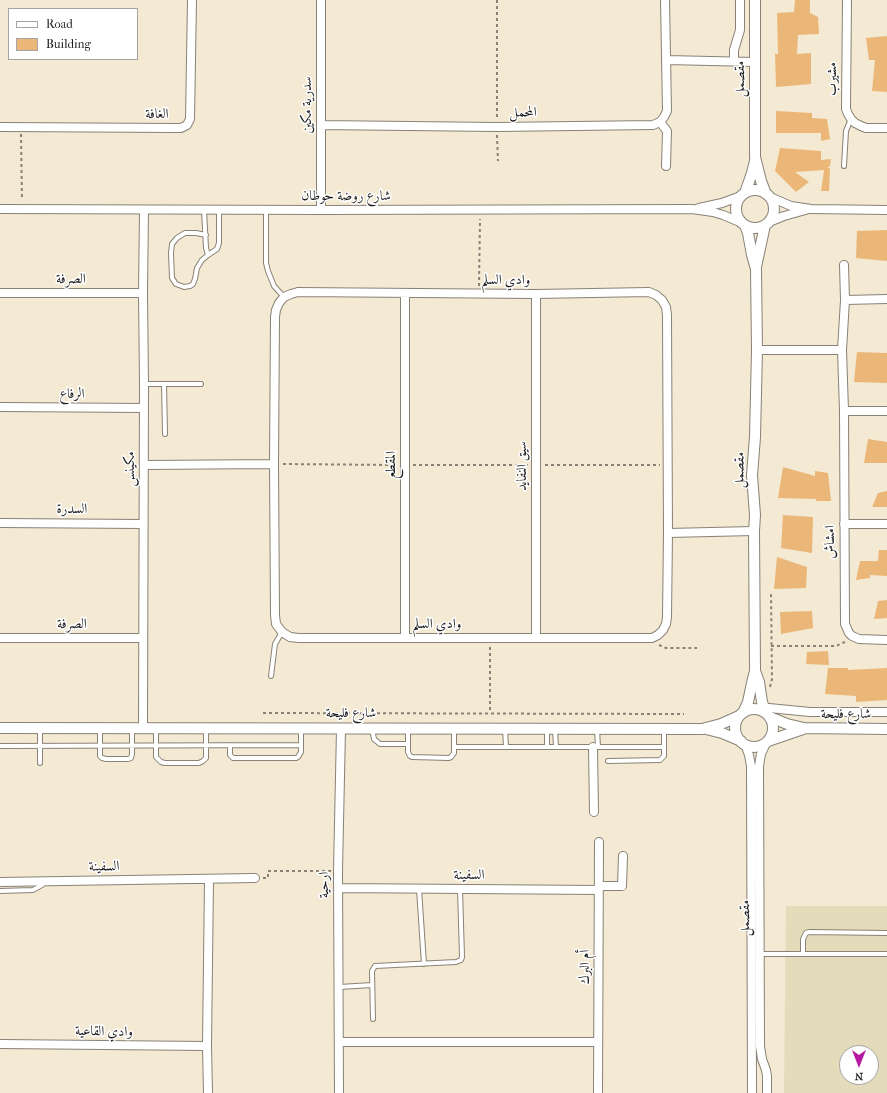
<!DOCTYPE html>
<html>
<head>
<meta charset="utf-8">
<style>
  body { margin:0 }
  #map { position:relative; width:887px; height:1093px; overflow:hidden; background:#f4e9d2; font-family:"IM FELL French Canon",serif }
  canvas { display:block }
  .legend { position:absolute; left:8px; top:8px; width:130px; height:52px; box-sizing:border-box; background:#fff; border:1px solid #a4a4a4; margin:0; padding:5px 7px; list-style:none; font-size:12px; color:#1c1c1c }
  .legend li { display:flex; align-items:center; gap:8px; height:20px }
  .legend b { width:20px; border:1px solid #a4a4a4 }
  .north { position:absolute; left:839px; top:1045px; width:40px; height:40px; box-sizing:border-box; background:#fff; border:1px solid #a4a4a4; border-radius:50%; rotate:180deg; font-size:11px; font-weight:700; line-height:16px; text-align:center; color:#1c1c1c }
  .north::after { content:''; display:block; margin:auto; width:14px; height:18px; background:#b5179e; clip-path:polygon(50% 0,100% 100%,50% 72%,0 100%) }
</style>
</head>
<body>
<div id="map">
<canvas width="887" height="1093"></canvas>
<ul class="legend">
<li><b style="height:5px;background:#fff"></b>Road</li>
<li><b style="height:11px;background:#ebb778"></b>Building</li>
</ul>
<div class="north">N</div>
</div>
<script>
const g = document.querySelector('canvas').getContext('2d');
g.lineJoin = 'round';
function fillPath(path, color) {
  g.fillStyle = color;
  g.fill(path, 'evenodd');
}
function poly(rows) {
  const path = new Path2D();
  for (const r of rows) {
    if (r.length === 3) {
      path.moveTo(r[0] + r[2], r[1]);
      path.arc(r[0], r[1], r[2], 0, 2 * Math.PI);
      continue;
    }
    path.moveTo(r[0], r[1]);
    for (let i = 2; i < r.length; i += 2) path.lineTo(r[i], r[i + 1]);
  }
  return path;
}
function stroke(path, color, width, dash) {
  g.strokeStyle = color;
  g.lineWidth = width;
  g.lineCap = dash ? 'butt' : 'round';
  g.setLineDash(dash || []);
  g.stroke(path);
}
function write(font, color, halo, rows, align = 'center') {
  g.font = font + ' "IM FELL French Canon",Amiri,serif';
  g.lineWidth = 3;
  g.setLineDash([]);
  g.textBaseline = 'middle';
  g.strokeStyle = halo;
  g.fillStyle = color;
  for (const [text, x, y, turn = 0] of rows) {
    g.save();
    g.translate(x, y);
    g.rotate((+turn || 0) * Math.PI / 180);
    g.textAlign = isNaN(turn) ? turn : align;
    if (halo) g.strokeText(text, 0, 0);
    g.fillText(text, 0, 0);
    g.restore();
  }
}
fillPath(poly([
  [786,906,887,906,887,1093,784,1093],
  [847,1053,871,1053,871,1077,847,1077]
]), '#e3dbba');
fillPath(poly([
  [795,0,810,0,810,13,818,17,819,34,798,35,797,54,811,53,811,84,776,87,775,54,778,54,777,13,794,12],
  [887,36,887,92,872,91,875,60,869,60,866,38],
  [776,111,812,113,812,118,827,119,830,139,821,141,821,133,776,133],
  [780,148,821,151,821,160,831,159,830,166,827,168,830,168,829,191,821,191,824,170,795,172,809,182,796,192,775,171],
  [887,230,887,261,856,258,857,231],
  [857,352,887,353,887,383,854,382],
  [868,439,887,442,887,463,864,463],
  [783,467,815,476,815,471,828,473,831,501,816,501,816,499,778,498],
  [887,491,887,507,872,507,878,493],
  [783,515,813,517,812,553,781,548],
  [879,550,887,550,887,576,870,575,870,578,856,580,860,561,878,561],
  [777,557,807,567,806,588,774,589],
  [887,600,887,618,874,619,878,601],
  [812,611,813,628,781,634,780,612],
  [828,651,829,665,806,664,807,652],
  [828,668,848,668,848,670,887,668,887,700,856,702,856,696,825,694]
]), '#ebb778');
const service = poly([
  [844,166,846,131,851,119],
  [204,210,206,248,208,255,217,249,219,243,219,210],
  [266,210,266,263,268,271,274,286,284,297],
  [206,235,196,233,185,233,177,238,172,244,171,253,172,278,176,284,184,287,190,286,193,284,195,279,197,268,202,260,208,255],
  [144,384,201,384],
  [164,384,165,434],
  [271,676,275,644,282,632],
  [100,729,100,756,102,758,106,759,128,759,131,758,132,754,132,729],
  [156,729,156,757,161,762,165,763,199,763,203,761,206,758,206,729],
  [372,729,374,739,380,744,408,744],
  [408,729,408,752,410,756,412,757,449,758,451,757,454,753,454,729],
  [505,729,506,747],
  [547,729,547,747],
  [555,729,556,747],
  [597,729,598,747],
  [230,745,230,755,233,758,296,758,298,757,301,752,301,729],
  [0,746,301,745],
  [454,747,664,747],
  [608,761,660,760,664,756,664,729],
  [40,763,40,728],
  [419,889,424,964],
  [0,891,33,890,42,885,45,882],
  [760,954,887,954],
  [803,954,803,939,806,933,809,932,887,933],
  [339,987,372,985],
  [373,1019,372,971,375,966,456,962,461,960,462,957,460,889]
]);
const minor = poly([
  [847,0,846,109,848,114,851,119,855,123,861,126,866,128,887,128],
  [666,60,755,62],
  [734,61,734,50,740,30,740,0],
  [660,122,667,131,666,166],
  [321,125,497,127,653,125,660,122,664,117,667,111,665,0],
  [0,127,175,128,181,128,187,125,190,119,192,0],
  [770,197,791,206,811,209,887,210],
  [699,208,722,203,741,196],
  [0,209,321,210,692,209,713,212,723,215,742,223],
  [321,210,321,0],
  [769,222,784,216,809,209],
  [844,265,845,300,842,350,844,411,845,624,849,633,852,636,859,639,887,640],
  [298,292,536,294,649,292,656,295,662,300,666,307,667,315,668,533,667,617,666,624,663,630,658,635,652,638,299,638,290,637,282,632,276,624,275,615,274,464,275,317,276,310,279,303,284,297,291,294,298,292],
  [0,293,143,293],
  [405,293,405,638],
  [845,300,887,299],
  [757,350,842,350],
  [0,407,144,408],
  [844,411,887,411],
  [144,465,274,464],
  [0,523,143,524],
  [844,524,887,524],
  [668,533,754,531],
  [0,638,143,638],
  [536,638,536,294],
  [757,709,769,708,810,712,887,712],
  [143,729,144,384,143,293,144,210],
  [766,743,761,754,759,766,760,1046,762,1059,766,1070,767,1076,767,1093],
  [745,744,749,755,751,766,752,1093],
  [593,747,594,812],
  [0,882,255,878],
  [599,886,622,886,623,856],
  [338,888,599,890],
  [339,1042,598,1042],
  [0,1044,207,1046],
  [208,1093,207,1046,209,879],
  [339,1093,338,871,341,729],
  [598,1093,599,842]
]);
const tertiary = poly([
  [755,0,755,157,761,181,766,194],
  [755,209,19],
  [745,193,752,173,755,161],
  [756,267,765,225],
  [755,671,759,682,762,702,766,713],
  [754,728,19],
  [743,713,748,702,752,683,755,671,754,531,755,515,752,475,755,437,757,350,756,269,752,255,748,233,745,225],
  [770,717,787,724,804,728,887,729],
  [0,728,702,729,721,724,739,716],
  [706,729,722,733,741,741],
  [768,741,803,729]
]);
stroke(service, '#888277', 6);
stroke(minor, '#888277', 10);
stroke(tertiary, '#888277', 12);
stroke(poly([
  [497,0,497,118],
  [21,134,22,200],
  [497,135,498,161],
  [479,286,480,219],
  [283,464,396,465],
  [413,465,528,465],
  [545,465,660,465],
  [659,645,666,648,697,648],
  [771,646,836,646,845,642],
  [490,647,490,713],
  [770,687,772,679,771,593],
  [263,713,684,714],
  [263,878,268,878,268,871,331,871]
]), '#888277', 2, [3, 3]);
stroke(service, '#fff', 4);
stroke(minor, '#fff', 8);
stroke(tertiary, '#fff', 10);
write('14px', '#1c1c1c', '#fff', [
  ["مقصمل",741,79,-90],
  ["مشيرب",833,79,-90],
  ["سدرية مكين",308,105,-90],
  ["المحمل",523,113,-1],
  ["الغافة",157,115],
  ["شارع روضة حوطان",346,197],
  ["الصرفة",71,280],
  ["وادي السلم",506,281],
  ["الرفاع",72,395],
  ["المقطع",392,465,-90],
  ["سيق النفايد",523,466,-90],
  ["مكينس",131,469,-90],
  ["مقصمل",740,470,-89],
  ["السدرة",72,510],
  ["امشاش",831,542,-90],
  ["الصرفة",72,625],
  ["وادي السلم",437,625],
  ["شارع فليحة",351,714],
  ["شارع فليحة",846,715],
  ["السفينة",104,867,-1],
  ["السفينة",469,876],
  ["ارحية",325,885,-90],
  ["مقصمل",746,918,-90],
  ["أم البرك",586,967,-90],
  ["وادي القاعية",104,1032,1]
]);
</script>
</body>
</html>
